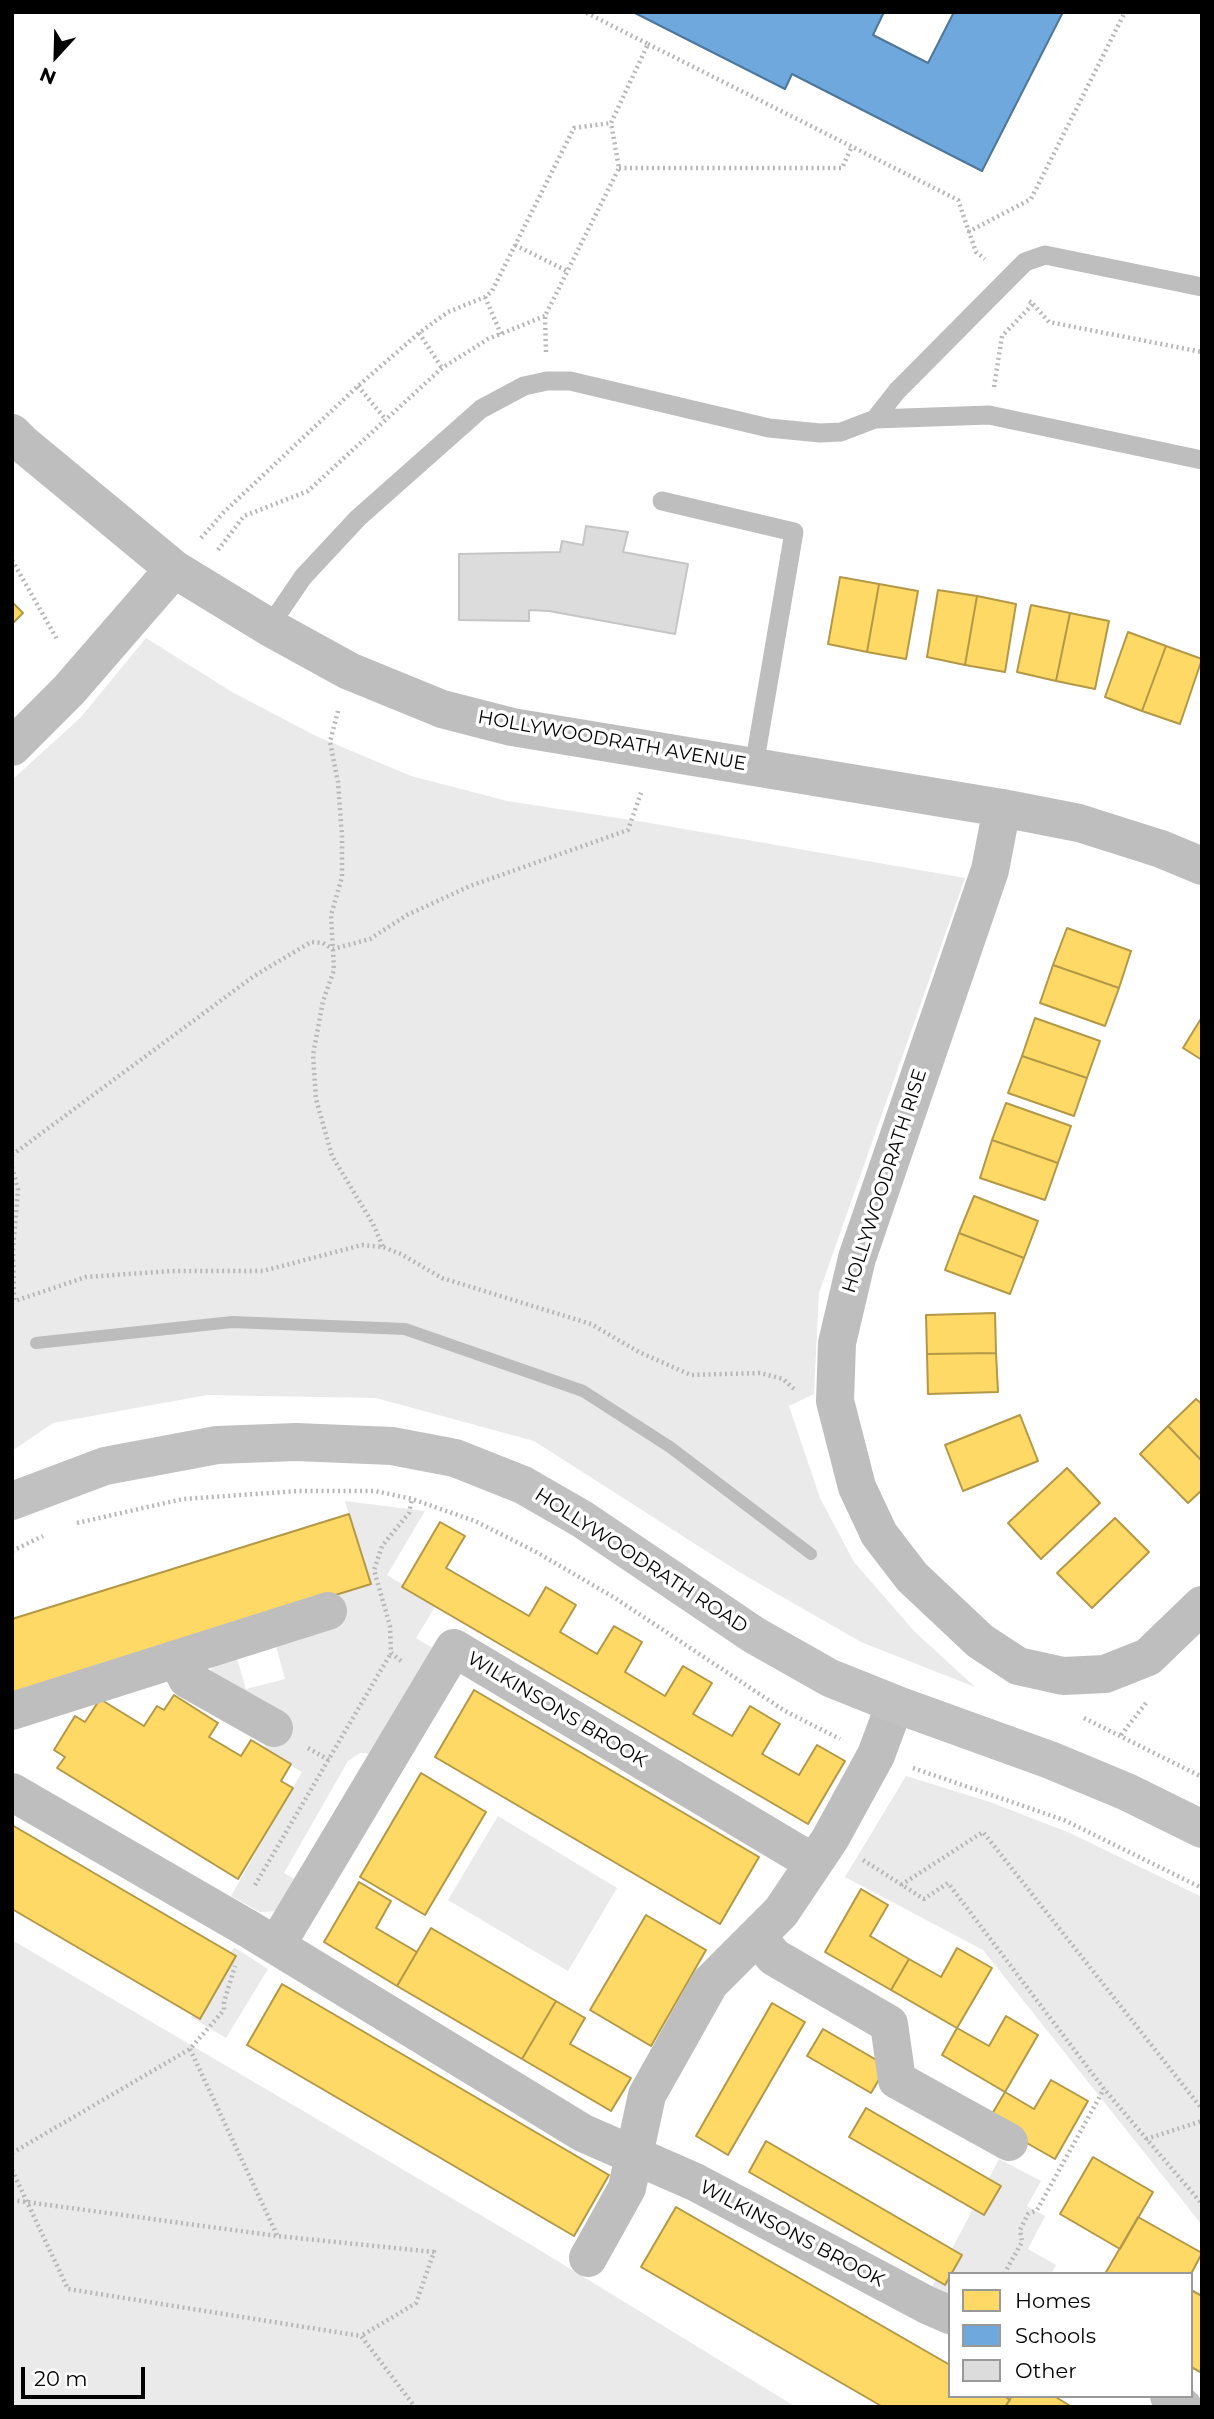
<!DOCTYPE html>
<html>
<head>
<meta charset="utf-8">
<style>
  body { margin:0 }
  #map { position:relative; width:1214px; height:2419px; overflow:hidden; background:#fff; font-family:Montserrat,sans-serif }
  canvas { display:block }
  .frame { position:absolute; inset:0; border:14px solid #000; pointer-events:none }
  .legend { position:absolute; left:948px; top:2272px; width:245px; height:126px; box-sizing:border-box; background:#fff; border:2px solid #999; margin:0; padding:9px 12px; list-style:none; font-size:21px; color:#000 }
  .legend li { display:flex; align-items:center; gap:14px; height:35px }
  .legend b { width:35px; border:2px solid #999 }
  .north { position:absolute; left:21px; top:21px; width:70px; height:70px; -webkit-text-stroke:5px #fff; paint-order:stroke; rotate:202deg; font-size:19px; font-weight:700; line-height:28px; text-align:center; color:#000 }
  .north::after { content:''; display:block; margin:auto; width:24px; height:32px; background:#000; clip-path:polygon(50% 0,100% 100%,50% 72%,0 100%) }
  .scale { position:absolute; left:21px; top:2367px; width:124px; height:32px; box-sizing:border-box; border:4px solid #000; border-top:0; padding-left:9px; font-size:21px; line-height:24px; white-space:nowrap; color:#000; -webkit-text-stroke:5px #fff; paint-order:stroke }
</style>
</head>
<body>
<div id="map">
<canvas width="1214" height="2419"></canvas>
<div class="frame"></div>
<ul class="legend">
<li><b style="height:19px;background:#ffd966"></b>Homes</li>
<li><b style="height:19px;background:#6fa8dc"></b>Schools</li>
<li><b style="height:19px;background:#dcdcdc"></b>Other</li>
</ul>
<div class="north">N</div>
<div class="scale">20 m</div>
</div>
<script>
const g = document.querySelector('canvas').getContext('2d');
g.lineJoin = 'round';
function fillPath(path, color) {
  g.fillStyle = color;
  g.fill(path, 'evenodd');
}
function poly(rows) {
  const path = new Path2D();
  for (const r of rows) {
    path.moveTo(r[0], r[1]);
    for (let i = 2; i < r.length; i += 2) path.lineTo(r[i], r[i + 1]);
  }
  return path;
}
function stroke(path, color, width, dash) {
  g.strokeStyle = color;
  g.lineWidth = width;
  g.lineCap = dash ? 'butt' : 'round';
  g.setLineDash(dash || []);
  g.stroke(path);
}
function write(font, color, halo, rows, align = 'center') {
  g.font = font + ' Montserrat,sans-serif';
  g.lineWidth = 7;
  g.setLineDash([]);
  g.textBaseline = 'middle';
  g.strokeStyle = halo;
  g.fillStyle = color;
  for (const [text, x, y, turn = 0] of rows) {
    g.save();
    g.translate(x, y);
    g.rotate((+turn || 0) * Math.PI / 180);
    g.textAlign = isNaN(turn) ? turn : align;
    if (halo) g.strokeText(text, 0, 0);
    g.fillText(text, 0, 0);
    g.restore();
  }
}
fillPath(poly([
  [146,638,232,692,316,736,411,776,507,801,650,823,965,878,819,1293,814,1394,789,1406,820,1498,854,1562,914,1631,975,1687,861,1642,739,1572,534,1441,376,1398,207,1395,53,1423,12,1451,12,780,81,717],
  [345,1501,425,1511,387,1575,436,1605,416,1638,436,1650,374,1754,360,1753,348,1761,284,1873,298,1881,281,1911,260,1912,231,1896,302,1772,263,1749,279,1723,205,1680,219,1657,235,1652,246,1689,285,1679,274,1639,331,1588,367,1577],
  [906,1776,990,1802,1070,1833,1202,1897,1202,2225,983,1950,845,1877],
  [498,1816,617,1888,568,1971,448,1900],
  [12,1940,528,2243,796,2407,12,2407],
  [234,1947,268,1969,226,2038,191,2017],
  [999,2159,1041,2181,1027,2206,1045,2216,1028,2249,1056,2265,1051,2274,950,2274,950,2298,931,2289]
]), '#eaeaea');
const homes = poly([
  [840,577,879,584,867,652,828,644,840,577],
  [879,584,918,591,906,659,867,652,879,584],
  [938,590,977,596,965,665,927,657,938,590],
  [977,596,1016,604,1005,672,965,665,977,596],
  [12,602,23,613,12,624,12,602],
  [1031,605,1070,613,1056,681,1017,672,1031,605],
  [1070,613,1109,621,1095,689,1056,681,1070,613],
  [1128,632,1166,646,1142,711,1105,697,1128,632],
  [1166,646,1202,659,1180,724,1142,711,1166,646],
  [1067,928,1131,951,1119,988,1053,965,1067,928],
  [1053,965,1119,988,1105,1026,1040,1003,1053,965],
  [1202,1017,1202,1060,1183,1048,1202,1017],
  [1035,1018,1100,1041,1087,1078,1022,1056,1035,1018],
  [1022,1056,1087,1078,1074,1116,1008,1093,1022,1056],
  [1006,1103,1071,1126,1058,1163,992,1140,1006,1103],
  [992,1140,1058,1163,1045,1200,980,1178,992,1140],
  [974,1196,1038,1221,1024,1258,959,1233,974,1196],
  [959,1233,1024,1258,1010,1294,945,1270,959,1233],
  [995,1313,996,1353,927,1354,926,1315,995,1313],
  [996,1353,998,1392,928,1394,927,1354,996,1353],
  [1196,1399,1202,1404,1202,1461,1168,1426,1196,1399],
  [1020,1415,1038,1461,963,1491,945,1445,1020,1415],
  [1168,1426,1202,1461,1202,1490,1188,1503,1140,1454,1168,1426],
  [1067,1468,1100,1503,1041,1559,1008,1523,1067,1468],
  [349,1514,371,1584,12,1695,12,1619,349,1514],
  [1115,1518,1149,1552,1092,1608,1057,1573,1115,1518],
  [440,1522,465,1536,446,1568,529,1616,546,1587,576,1605,560,1632,597,1654,614,1626,642,1642,625,1672,665,1696,683,1666,712,1683,693,1714,732,1736,750,1706,780,1724,762,1754,799,1775,817,1745,845,1761,808,1824,402,1587,440,1522],
  [474,1690,759,1857,720,1924,435,1757,474,1690],
  [174,1695,218,1723,209,1737,241,1756,251,1740,291,1764,281,1781,293,1788,238,1879,57,1768,65,1757,54,1750,75,1716,85,1722,100,1699,144,1726,157,1706,164,1710,174,1695],
  [421,1773,486,1812,425,1915,360,1877,421,1773],
  [12,1825,236,1956,200,2019,12,1909,12,1825],
  [359,1882,391,1901,376,1928,417,1952,397,1986,324,1942,359,1882],
  [861,1889,888,1905,870,1936,909,1959,891,1990,825,1952,861,1889],
  [646,1915,706,1950,651,2046,590,2010,646,1915],
  [431,1928,556,2001,522,2059,397,1986,431,1928],
  [957,1948,992,1968,957,2028,891,1990,909,1959,941,1977,957,1948],
  [282,1984,609,2175,574,2236,247,2045,282,1984],
  [556,2001,585,2018,570,2044,631,2078,611,2111,522,2059,556,2001],
  [772,2003,805,2022,728,2155,696,2136,772,2003],
  [1006,2016,1038,2035,1005,2092,942,2055,957,2028,989,2046,1006,2016],
  [823,2029,887,2066,871,2093,807,2056,823,2029],
  [1051,2080,1088,2101,1055,2159,988,2121,1005,2092,1034,2109,1051,2080],
  [866,2108,1001,2186,984,2215,849,2137,866,2108],
  [766,2141,962,2255,945,2285,749,2172,766,2141],
  [1093,2157,1153,2192,1120,2249,1060,2214,1093,2157],
  [676,2207,950,2365,950,2396,1004,2396,1010,2400,1005,2407,883,2407,641,2267,676,2207],
  [1138,2217,1202,2253,1191,2274,1105,2274,1138,2217],
  [1191,2290,1202,2296,1202,2373,1191,2367,1191,2290],
  [1012,2396,1054,2396,1072,2407,1005,2407,1012,2396]
]);
fillPath(homes, '#ffd966');
stroke(homes, '#b29847', 2);
const schools = poly([
  [633,12,884,12,873,35,928,63,954,12,1063,12,982,171,792,74,785,89,633,12]
]);
fillPath(schools, '#6fa8dc');
stroke(schools, '#4e769a', 2);
stroke(poly([
  [36,1343,232,1322,405,1329,583,1391,670,1447,811,1554]
]), '#bcbcbc', 12);
const building = poly([
  [586,526,628,532,623,552,688,564,675,634,549,611,529,610,529,621,459,620,459,554,560,552,562,541,583,545,586,526]
]);
fillPath(building, '#dcdcdc');
stroke(building, '#c5c5c5', 2);
stroke(poly([
  [648,44,958,200,976,252,985,259],
  [619,168,842,168,852,146],
  [968,232,1031,199,1125,12],
  [515,245,567,271],
  [485,297,501,334],
  [1033,304,1049,322,1202,352],
  [419,333,442,368],
  [546,352,545,316,619,168,611,123,648,44,585,12],
  [358,386,386,420],
  [994,387,1002,336,1033,304,1029,301],
  [201,538,224,512,358,386,419,333,448,312,485,297,492,291,574,128,611,123],
  [218,550,244,516,308,491,442,368,488,339,545,316],
  [12,560,58,641],
  [338,711,330,742,338,782,342,836,342,877,331,915,334,970,323,1001,313,1055,316,1099,332,1156,373,1224,383,1247],
  [12,1155,254,976,311,942,323,943,333,949,370,939,407,915,470,886,628,830,642,790],
  [12,1167,18,1190,13,1249,14,1301],
  [12,1302,86,1277,171,1271,263,1271,362,1245,383,1247,401,1254,442,1278,591,1324,639,1352,691,1375,760,1373,783,1379,794,1389],
  [77,1523,183,1499,299,1491,375,1491,412,1499,475,1521,538,1553,615,1598,785,1711,840,1739],
  [12,1551,43,1536],
  [401,1661,391,1653,390,1626,374,1570,382,1546,409,1513,412,1499],
  [1084,1718,1202,1777],
  [1121,1735,1146,1703],
  [308,1748,329,1760],
  [913,1768,1064,1820,1202,1888],
  [863,1860,924,1899,948,1883,1104,2089,1202,2204],
  [255,1885,391,1653],
  [901,1885,983,1832,1202,2109],
  [190,2049,277,2235],
  [1146,2139,1202,2121],
  [12,2153,190,2049,224,2010,224,2002,235,1966],
  [12,2170,68,2289,361,2336,415,2407],
  [12,2200,277,2236,434,2252,416,2303,361,2336],
  [1004,2274,1022,2242,1020,2230,1028,2214,1037,2210,1104,2089]
]), '#b8b8b8', 4.5, [2, 3.5]);
stroke(poly([
  [875,419,897,391,1025,262,1045,255,1202,287],
  [662,501,794,532,754,766],
  [269,627,303,577,358,518,481,409,524,386,547,381,570,381,769,428,820,433,841,432,875,419,989,415,1202,460]
]), '#bebebe', 19);
stroke(poly([
  [12,433,23,444,174,569,269,627,349,671,442,709,512,727,1002,808,1079,823,1161,849,1202,866],
  [12,747,69,690,174,569],
  [1002,808,990,870,857,1258,837,1343,835,1401,857,1487,879,1534,912,1577,980,1641,1018,1666,1063,1676,1105,1674,1148,1657,1202,1605],
  [177,1659,187,1679,274,1728],
  [12,1711,328,1611],
  [12,1792,247,1928,583,2133,695,2182,927,2305,950,2315],
  [757,1936,774,1957,889,2024,897,2080,1009,2142],
  [276,1946,454,1648,814,1863],
  [588,2258,627,2188,647,2095,710,1983,781,1912,830,1839,876,1755,895,1704],
  [1169,2396,1183,2407]
]), '#bebebe', 38);
stroke(poly([
  [12,1501,105,1466,217,1445,296,1442,392,1446,455,1458,523,1485,582,1519,754,1635,830,1678,895,1704,1050,1760,1127,1792,1202,1829]
]), '#c1c1c1', 38);
write('19px', '#000', '#fff', [
  ["HOLLYWOODRATH AVENUE",612,741,10],
  ["HOLLYWOODRATH RISE",885,1181,-72],
  ["HOLLYWOODRATH ROAD",641,1561,33],
  ["WILKINSONS BROOK",557,1710,31],
  ["WILKINSONS BROOK",792,2234,28]
]);
</script>
</body>
</html>
